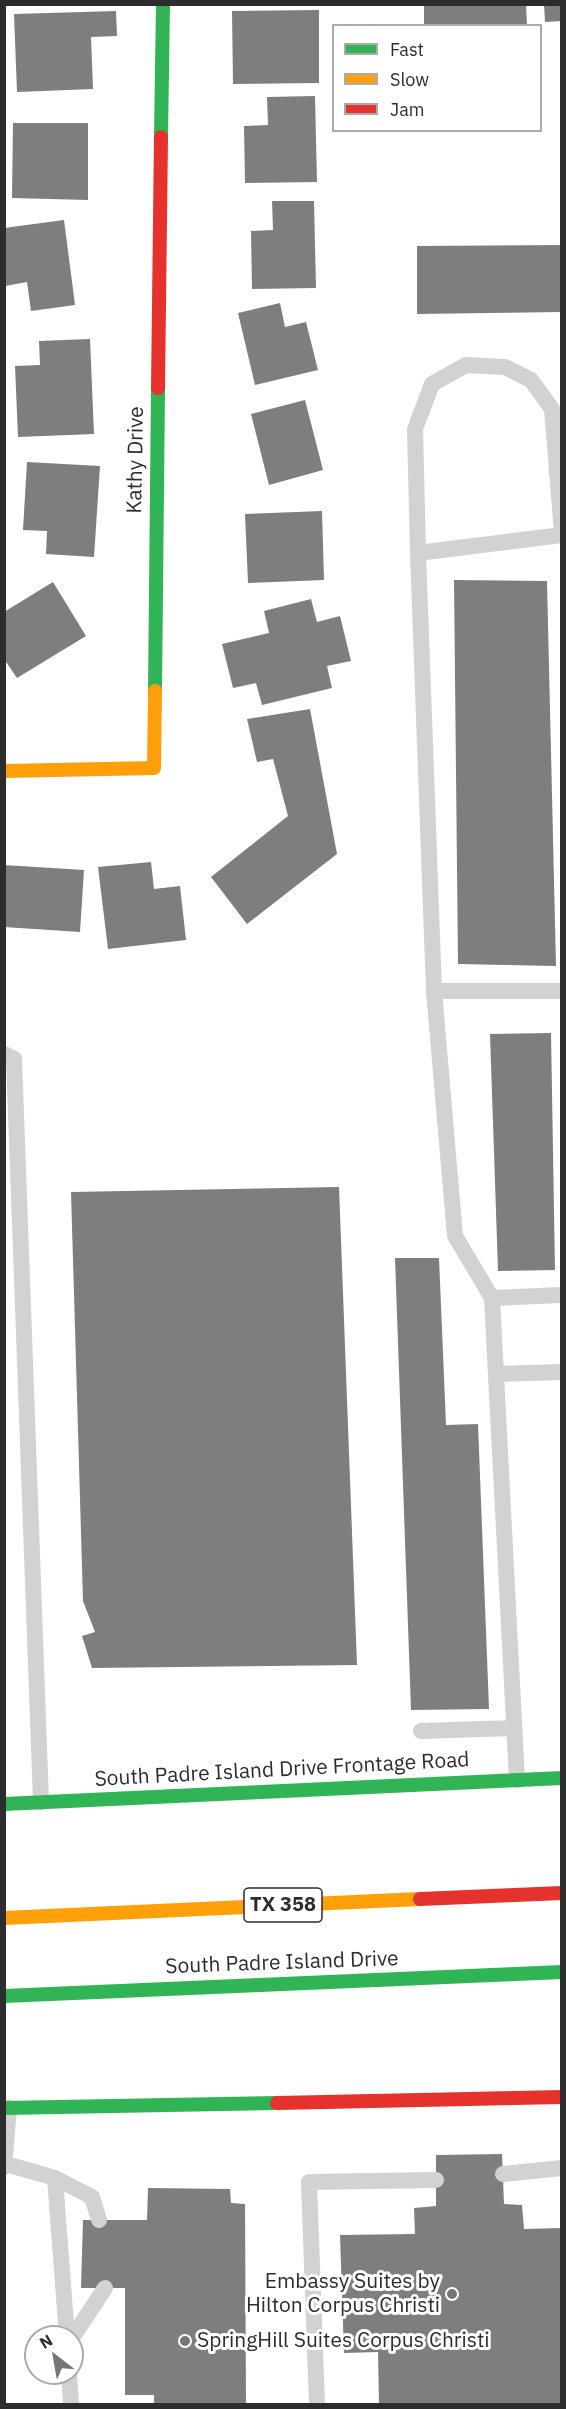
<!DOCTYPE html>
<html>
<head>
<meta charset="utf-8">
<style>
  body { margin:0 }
  #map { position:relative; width:566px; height:2409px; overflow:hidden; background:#fff; font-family:"IBM Plex Sans",sans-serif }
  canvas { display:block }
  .frame { position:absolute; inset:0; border:6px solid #2d2d2d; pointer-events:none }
  .legend { position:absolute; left:332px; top:24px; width:210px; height:108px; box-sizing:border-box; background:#fff; border:2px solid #ababab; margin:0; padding:8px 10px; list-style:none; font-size:18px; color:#2d2d2d }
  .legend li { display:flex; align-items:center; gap:12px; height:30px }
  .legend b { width:30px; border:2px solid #ababab }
  .north { position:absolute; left:24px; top:2325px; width:60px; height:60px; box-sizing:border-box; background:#fff; border:2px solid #ababab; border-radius:50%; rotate:329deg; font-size:16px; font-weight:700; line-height:24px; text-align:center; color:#2d2d2d }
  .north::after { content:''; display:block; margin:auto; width:21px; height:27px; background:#767676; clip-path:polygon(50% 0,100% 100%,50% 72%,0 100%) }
</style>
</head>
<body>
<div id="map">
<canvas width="566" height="2409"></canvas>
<div class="frame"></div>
<ul class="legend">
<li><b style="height:8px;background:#30b455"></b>Fast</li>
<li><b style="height:8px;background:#ff9f0a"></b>Slow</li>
<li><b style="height:8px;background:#e5322d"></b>Jam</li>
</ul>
<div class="north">N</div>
</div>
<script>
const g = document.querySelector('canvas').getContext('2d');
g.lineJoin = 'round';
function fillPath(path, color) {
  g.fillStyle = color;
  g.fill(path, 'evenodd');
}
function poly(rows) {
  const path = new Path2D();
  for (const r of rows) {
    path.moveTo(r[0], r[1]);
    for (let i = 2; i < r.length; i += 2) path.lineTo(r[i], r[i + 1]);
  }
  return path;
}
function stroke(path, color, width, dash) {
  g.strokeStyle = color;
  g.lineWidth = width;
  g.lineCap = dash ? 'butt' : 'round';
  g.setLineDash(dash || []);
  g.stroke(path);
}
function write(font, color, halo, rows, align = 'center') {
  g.font = font + ' "IBM Plex Sans",sans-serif';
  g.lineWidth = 6;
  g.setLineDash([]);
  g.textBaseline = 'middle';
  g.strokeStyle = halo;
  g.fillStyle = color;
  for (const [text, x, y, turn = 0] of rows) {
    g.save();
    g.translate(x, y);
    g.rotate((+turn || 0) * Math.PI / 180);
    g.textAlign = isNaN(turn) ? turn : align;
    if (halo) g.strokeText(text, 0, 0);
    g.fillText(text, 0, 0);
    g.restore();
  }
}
fillPath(poly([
  [424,4,526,4,527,26,424,26],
  [544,4,562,4,562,21,545,22],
  [319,10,319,83,233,84,232,11],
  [116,11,117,36,91,37,93,89,17,92,14,14],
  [315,96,317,182,245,183,244,126,268,125,267,97],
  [13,123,88,123,88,200,12,198],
  [272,201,314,201,316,288,252,289,251,231,273,230],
  [64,220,75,305,31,311,27,282,5,286,4,228],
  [562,245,562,312,417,314,417,246],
  [280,303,285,327,306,322,318,370,255,385,238,313],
  [90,339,94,434,18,437,15,366,40,365,39,341],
  [305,400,323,470,269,485,251,414],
  [27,462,100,466,94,557,46,554,47,531,23,530],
  [322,511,324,580,248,583,245,514],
  [454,580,547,581,556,966,458,964],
  [53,582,86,636,17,678,4,659,4,612],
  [311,599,317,622,340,616,351,661,327,666,332,688,262,705,256,683,233,688,222,644,269,633,264,611],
  [310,709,337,854,247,924,211,877,288,816,273,759,257,762,247,719],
  [151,862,154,889,180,886,186,940,108,949,98,867],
  [4,865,84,870,80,932,4,927],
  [551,1033,555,1270,498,1271,490,1034],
  [339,1187,357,1665,92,1668,82,1636,95,1632,83,1601,71,1192],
  [395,1258,439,1258,446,1425,478,1424,489,1709,411,1710],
  [502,2154,504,2204,522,2205,524,2229,562,2228,562,2404,379,2404,378,2352,344,2353,340,2235,415,2234,414,2208,436,2206,436,2155],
  [148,2188,230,2189,231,2203,245,2204,246,2404,154,2404,154,2395,125,2395,125,2288,81,2288,83,2220,147,2220]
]), '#7e7e7e');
stroke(poly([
  [418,553,415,429,432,384,466,365,505,367,531,380,552,409,562,533],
  [434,991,562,991],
  [4,1054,14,1059,41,1802],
  [492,1298,562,1295],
  [496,1374,562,1372],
  [421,1731,514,1728],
  [517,1780,492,1298,455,1236,434,991,418,553,562,535],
  [6,2164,55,2178,67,2337],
  [4,2167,9,2108],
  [503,2174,562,2168],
  [55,2178,92,2197,99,2220],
  [72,2338,105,2288],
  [69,2373,71,2404],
  [317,2404,309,2182,436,2180]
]), '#d2d2d2', 16);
stroke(poly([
  [161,137,163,4],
  [155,691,158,388],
  [4,1804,562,1778],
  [4,1996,562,1972],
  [4,2108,277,2103]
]), '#30b455', 14);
stroke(poly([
  [4,771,154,768,155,691],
  [4,1918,420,1899]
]), '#ff9f0a', 14);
stroke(poly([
  [158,388,161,137],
  [420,1899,562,1893],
  [277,2103,562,2097]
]), '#e5322d', 14);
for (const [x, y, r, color] of [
  [452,2294,6,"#767676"],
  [185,2341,6,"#767676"]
]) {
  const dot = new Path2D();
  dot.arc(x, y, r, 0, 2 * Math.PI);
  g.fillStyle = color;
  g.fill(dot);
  stroke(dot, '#fff', 2);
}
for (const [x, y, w] of [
  [283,1905,78]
]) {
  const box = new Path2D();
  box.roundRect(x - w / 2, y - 17, w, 34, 4.5);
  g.fillStyle = '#fff';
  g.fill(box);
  stroke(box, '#2d2d2d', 1.5);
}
write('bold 20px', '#2d2d2d', null, [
  ["TX 358",283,1905]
]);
write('21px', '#2d2d2d', '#fff', [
  ["Kathy Drive",136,460,-89],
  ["South Padre Island Drive Frontage Road",282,1770,-3],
  ["South Padre Island Drive",282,1963,-2]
]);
write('21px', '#2d2d2d', '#fff', [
  ["Embassy Suites by",440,2282],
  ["Hilton Corpus Christi",440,2306],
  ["SpringHill Suites Corpus Christi",197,2341,"left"]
], 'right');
</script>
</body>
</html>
